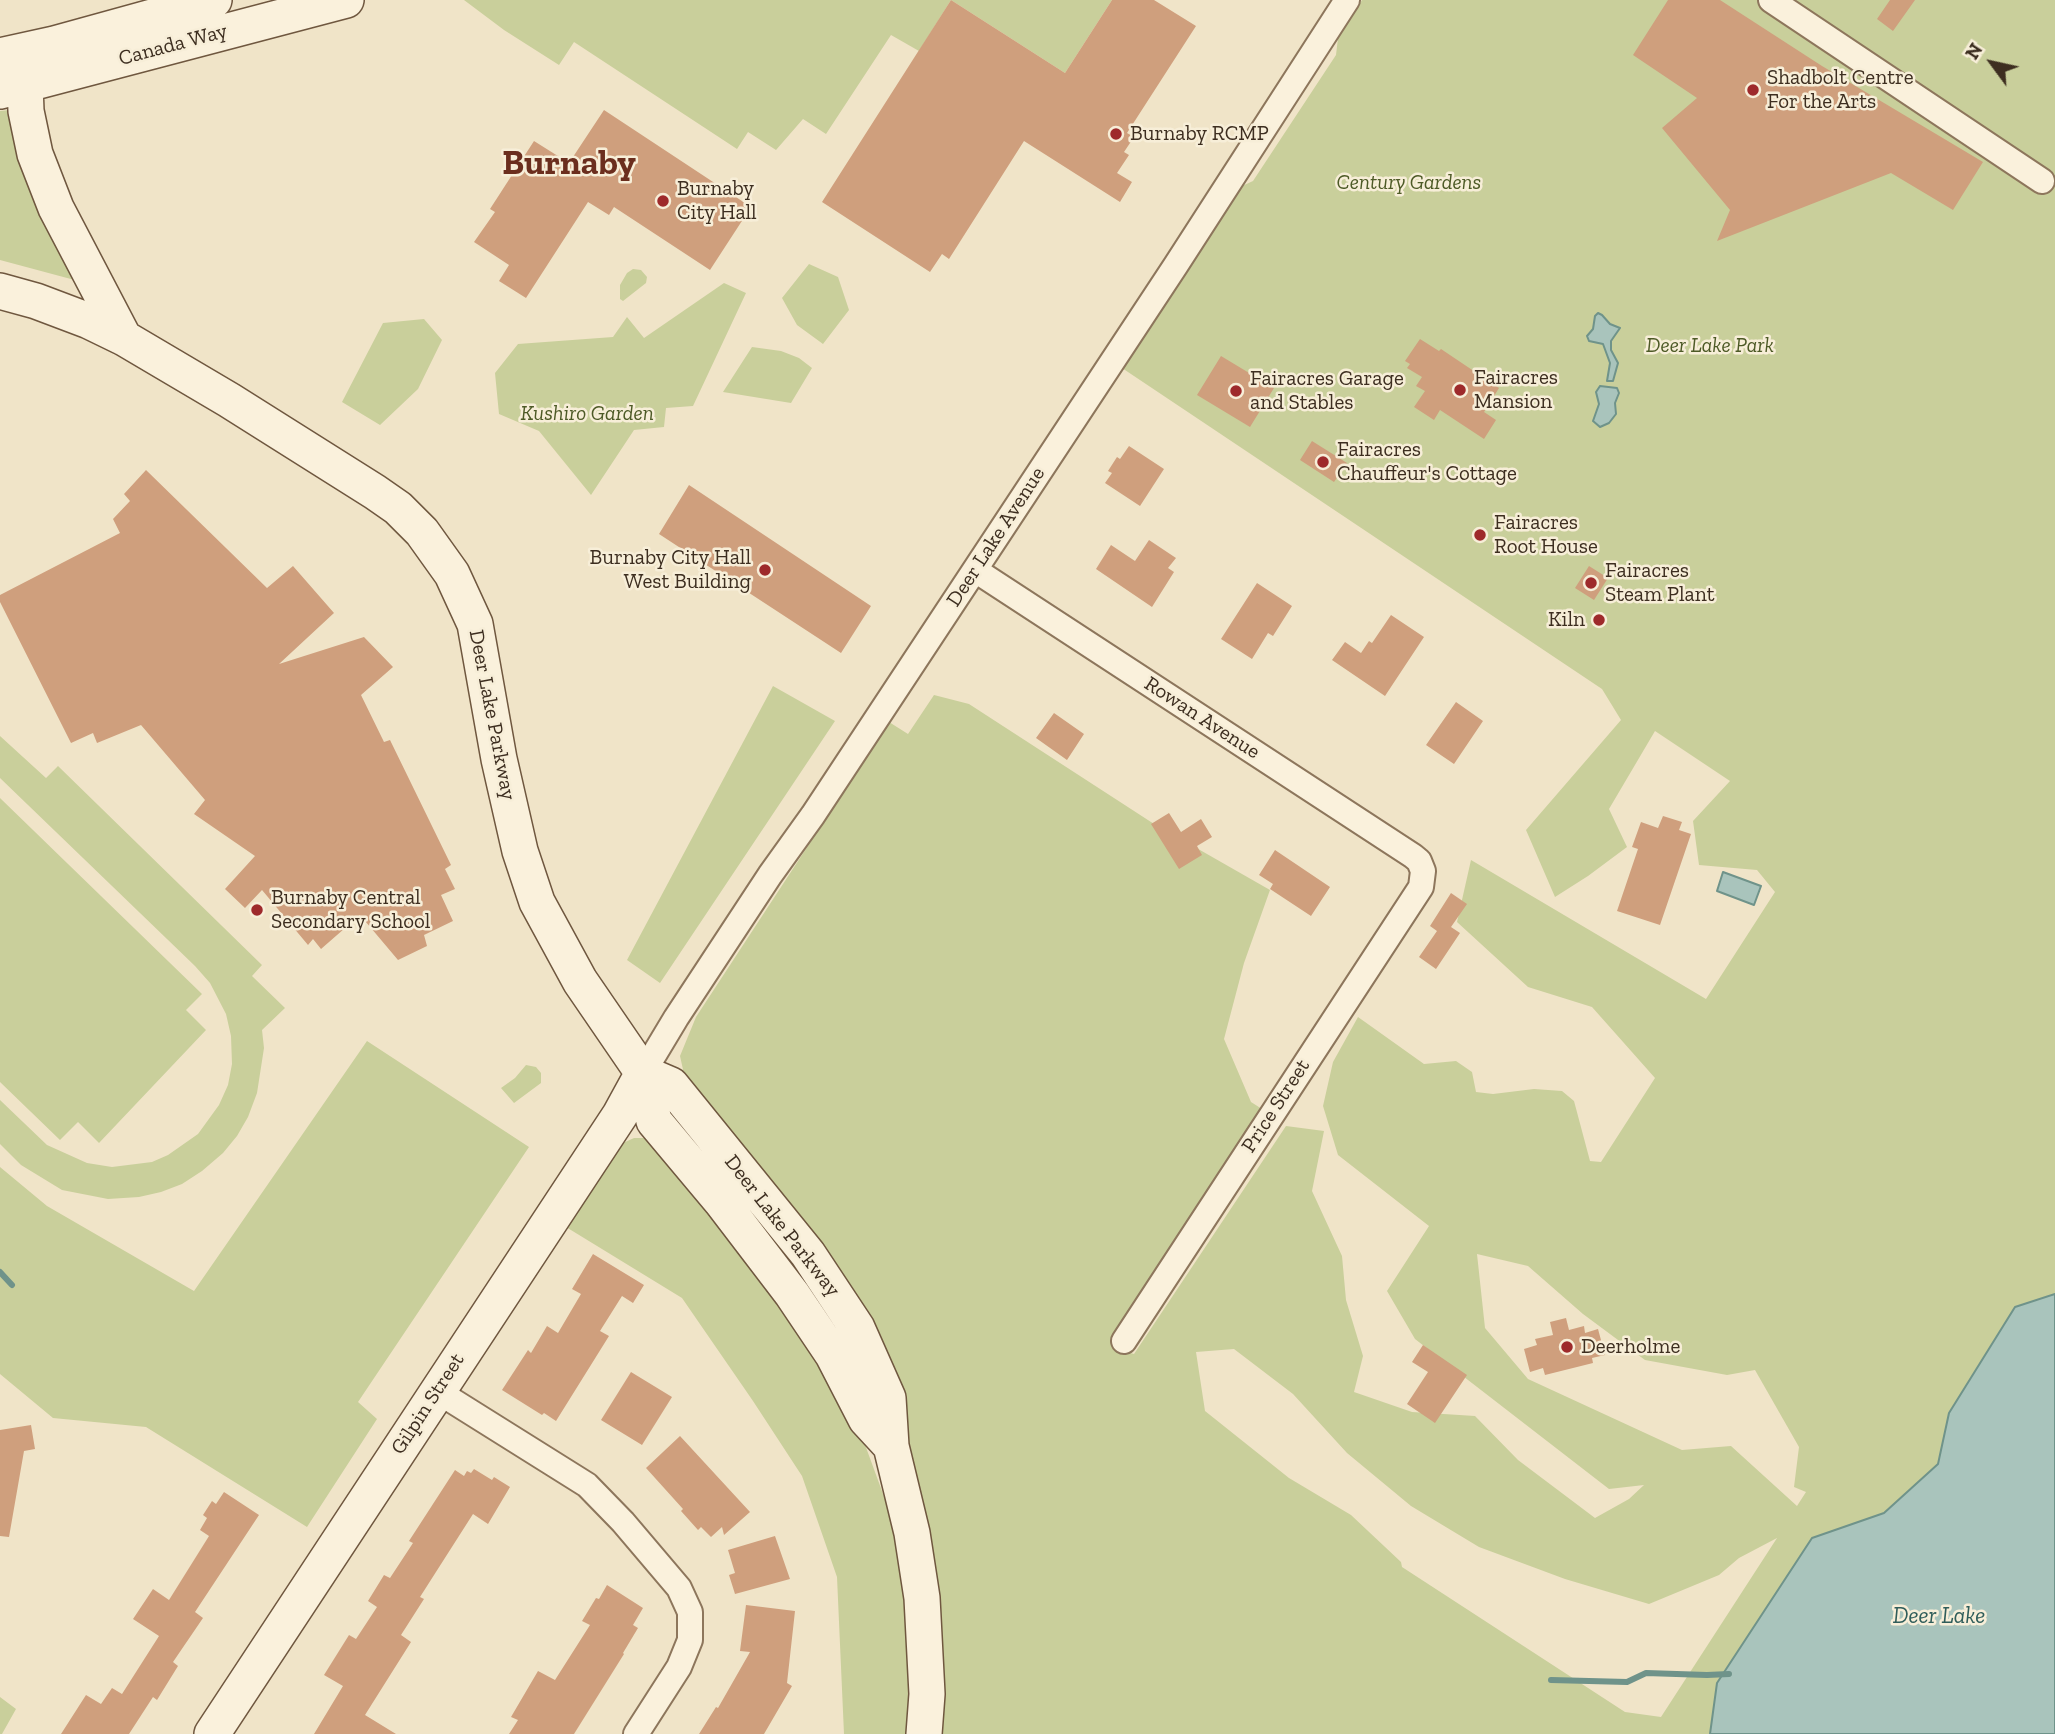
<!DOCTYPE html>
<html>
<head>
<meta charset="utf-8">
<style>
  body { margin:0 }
  #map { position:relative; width:2055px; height:1734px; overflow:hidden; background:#f0e4c8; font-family:"Zilla Slab",serif }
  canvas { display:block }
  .north { position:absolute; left:1957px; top:28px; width:70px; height:70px; -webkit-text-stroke:5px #f7eed8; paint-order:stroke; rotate:303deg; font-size:19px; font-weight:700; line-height:28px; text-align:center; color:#3d2e20 }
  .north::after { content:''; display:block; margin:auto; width:24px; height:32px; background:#3d2e20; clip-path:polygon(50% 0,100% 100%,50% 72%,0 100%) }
</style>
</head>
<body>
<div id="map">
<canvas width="2055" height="1734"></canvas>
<div class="north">N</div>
</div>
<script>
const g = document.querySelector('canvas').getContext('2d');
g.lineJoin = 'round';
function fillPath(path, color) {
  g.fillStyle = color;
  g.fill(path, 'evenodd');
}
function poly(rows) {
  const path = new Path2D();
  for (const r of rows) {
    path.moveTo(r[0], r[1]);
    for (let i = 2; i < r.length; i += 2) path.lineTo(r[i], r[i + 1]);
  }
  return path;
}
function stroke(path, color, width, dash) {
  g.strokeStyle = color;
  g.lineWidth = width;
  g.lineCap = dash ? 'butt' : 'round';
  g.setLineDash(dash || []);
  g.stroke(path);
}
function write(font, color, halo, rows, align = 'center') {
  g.font = font + ' "Zilla Slab",serif';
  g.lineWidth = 5;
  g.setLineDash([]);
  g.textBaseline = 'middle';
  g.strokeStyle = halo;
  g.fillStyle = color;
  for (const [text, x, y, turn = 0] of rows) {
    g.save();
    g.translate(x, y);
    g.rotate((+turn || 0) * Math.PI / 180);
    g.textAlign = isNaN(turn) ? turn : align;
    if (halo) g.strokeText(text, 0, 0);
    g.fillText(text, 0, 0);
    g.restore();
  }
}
fillPath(poly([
  [464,0,1112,0,1065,73,951,0,919,51,891,35,826,134,803,119,776,150,748,132,737,149,574,42,559,65,504,30],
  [1362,0,2055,0,2055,1734,939,1734,897,1410,684,1074,680,1056,696,1017,889,722,908,734,934,695,969,704,1151,822,1270,890,1244,963,1224,1039,1251,1102,1262,1109,1127,1352,1134,1354,1286,1126,1324,1131,1312,1191,1342,1256,1346,1300,1363,1356,1354,1392,1412,1412,1475,1416,1518,1460,1595,1518,1629,1499,1644,1485,1609,1489,1415,1339,1387,1291,1429,1226,1338,1155,1323,1106,1333,1062,1358,1017,1424,1064,1456,1061,1472,1072,1476,1092,1493,1094,1534,1089,1562,1091,1574,1101,1590,1161,1601,1162,1655,1078,1592,1007,1528,987,1457,922,1471,860,1706,999,1775,892,1757,870,1699,865,1693,821,1730,781,1655,731,1609,809,1627,847,1588,876,1555,897,1526,830,1621,720,1602,689,1122,368,1240,187,1253,181,1336,55,1338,38],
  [1477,1254,1528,1266,1583,1314,1645,1360,1727,1375,1755,1370,1799,1447,1794,1487,1806,1492,1797,1506,1731,1446,1682,1450,1528,1379,1485,1328],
  [1234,1349,1293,1394,1347,1453,1411,1506,1479,1547,1565,1579,1649,1604,1719,1575,1739,1558,1777,1538,1661,1717,1625,1712,1402,1567,1401,1562,1351,1515,1289,1478,1205,1411,1196,1352],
  [10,110,82,282,0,260,0,111],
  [809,264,838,277,849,310,823,344,797,325,782,298],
  [633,269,641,270,647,277,646,283,623,301,620,299,620,285,627,273],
  [724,283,746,293,693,406,666,408,664,427,634,430,591,495,539,431,499,414,495,373,518,344,613,337,627,317,644,338],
  [424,319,442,340,418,389,380,425,342,402,383,323],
  [752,347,781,351,799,358,812,368,791,403,723,392],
  [773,686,835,721,660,983,627,960],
  [0,736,46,778,58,766,262,965,252,976,285,1008,262,1030,264,1048,257,1093,248,1117,237,1136,223,1153,202,1171,182,1184,161,1192,139,1197,108,1199,62,1190,21,1165,0,1144,0,1100,47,1145,87,1163,112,1167,152,1162,168,1155,198,1134,219,1105,228,1085,232,1064,231,1036,226,1014,210,983,195,966,0,778],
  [0,798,202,994,186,1010,206,1030,99,1143,78,1122,60,1140,0,1082],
  [367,1041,529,1147,358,1402,377,1419,307,1527,146,1427,53,1418,0,1374,0,1167,47,1206,194,1291],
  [526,1065,536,1067,541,1073,541,1083,514,1103,501,1088,515,1078],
  [634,1138,646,1138,656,1143,812,1346,864,1442,886,1502,901,1565,910,1622,911,1734,844,1734,837,1577,802,1476,753,1401,682,1298,566,1227,623,1143],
  [0,1697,16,1709,2,1734,0,1734]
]), '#c9cf9b');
const water = poly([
  [1598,313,1602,315,1610,324,1620,328,1611,341,1611,350,1618,363,1613,381,1607,381,1610,363,1603,344,1589,341,1587,336,1593,329,1595,316,1598,313],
  [1600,386,1617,388,1619,393,1615,403,1616,414,1609,423,1600,427,1593,421,1599,404,1596,392,1600,386],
  [1723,872,1761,886,1754,905,1717,891,1723,872],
  [2055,1294,2055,1734,1710,1734,1717,1683,1812,1538,1884,1513,1938,1464,1949,1413,2015,1307,2055,1294]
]);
fillPath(water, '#a9c4bc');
stroke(water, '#6f938a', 2);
stroke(poly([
  [0,1272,12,1285],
  [1551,1680,1627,1682,1646,1673,1707,1675,1729,1674]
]), '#6f938a', 6);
fillPath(poly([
  [951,0,1065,73,1112,0,1154,0,1196,26,1127,133,1134,137,1124,152,1129,155,1117,173,1132,182,1120,202,1024,141,949,259,942,254,930,272,822,202],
  [1668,0,1720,0,1822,66,1983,162,1953,210,1891,173,1717,241,1730,210,1662,128,1697,98,1633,55],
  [1890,0,1915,0,1893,31,1877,19],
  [604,110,751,207,710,270,614,207,609,215,588,202,526,298,499,281,509,265,474,242,495,212,490,209,534,141,569,163],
  [1420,339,1439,351,1441,349,1499,388,1484,412,1496,420,1484,439,1440,410,1434,420,1414,407,1425,391,1416,386,1422,377,1407,368,1410,364,1405,361],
  [1221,356,1274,388,1250,427,1197,395],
  [1312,441,1347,463,1334,482,1300,460],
  [1129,446,1164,469,1140,506,1105,483,1112,473,1108,471,1117,457,1120,459],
  [146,470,267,588,293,566,334,613,279,664,364,637,393,667,361,695,384,742,390,740,451,865,445,869,455,889,441,895,453,921,424,935,427,946,398,960,360,915,321,949,313,939,308,945,262,890,245,908,225,889,255,856,194,814,205,800,141,725,97,743,93,733,71,743,0,602,0,595,120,533,113,519,130,501,124,494],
  [689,485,871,606,841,653,659,534],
  [1149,540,1176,558,1168,568,1174,572,1152,607,1096,569,1111,545,1135,561],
  [1589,566,1608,578,1594,600,1575,588],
  [1257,583,1292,606,1273,636,1268,633,1252,659,1221,639],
  [1391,615,1424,637,1385,696,1332,660,1345,642,1361,653,1369,641,1372,643],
  [1456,702,1483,721,1454,764,1426,745],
  [1054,713,1084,734,1067,760,1036,738],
  [1169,813,1181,832,1201,819,1212,837,1197,846,1202,855,1179,869,1151,824],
  [1663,816,1682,822,1679,830,1691,834,1660,925,1617,911,1638,849,1632,847,1641,822,1658,828],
  [1275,850,1330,887,1311,916,1270,889,1273,884,1259,875],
  [1451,893,1467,904,1451,927,1460,933,1436,969,1419,957,1437,931,1430,926],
  [593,1254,644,1285,633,1303,622,1296,600,1331,609,1336,556,1421,544,1413,542,1415,502,1390,528,1350,531,1353,547,1326,558,1333,581,1294,572,1289],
  [1566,1318,1569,1330,1584,1326,1585,1333,1598,1329,1605,1355,1592,1358,1593,1363,1545,1375,1543,1368,1530,1372,1524,1349,1537,1345,1535,1339,1553,1335,1550,1322],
  [1423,1345,1467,1375,1435,1423,1407,1404,1428,1372,1412,1362],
  [631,1372,672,1397,642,1445,601,1420],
  [31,1425,35,1449,24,1451,9,1537,0,1536,0,1430],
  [680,1436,750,1512,724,1535,722,1527,711,1537,701,1527,698,1530,681,1511,683,1509,646,1468],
  [474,1469,492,1480,494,1477,510,1487,488,1524,473,1514,420,1597,424,1599,401,1635,411,1642,365,1715,396,1734,314,1734,343,1686,324,1675,349,1635,356,1639,377,1607,368,1601,384,1575,390,1578,413,1543,409,1541,455,1470,464,1476,467,1471,471,1473],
  [224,1492,259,1515,195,1612,203,1618,173,1662,178,1666,157,1700,153,1697,129,1734,61,1734,86,1695,101,1704,112,1688,122,1694,159,1636,133,1619,153,1589,169,1600,209,1536,200,1530,207,1518,203,1515,212,1501,216,1504],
  [775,1536,790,1579,735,1594,729,1575,735,1573,728,1550],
  [607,1585,643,1608,633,1625,638,1628,623,1653,624,1654,574,1734,509,1734,518,1720,511,1717,538,1671,555,1680,590,1625,582,1621,596,1598,599,1599],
  [746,1605,795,1611,787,1683,792,1686,764,1734,699,1734,716,1707,718,1708,750,1652,740,1651]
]), '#cf9f7d');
const street = poly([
  [1771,0,2042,181],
  [975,570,1413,856,1419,861,1423,871,1421,887,1124,1341],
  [643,1073,676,1018,770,875,813,815,1176,265,1347,0],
  [437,1391,587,1485,623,1522,679,1588,690,1612,690,1640,679,1667,636,1734]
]);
const secondary = poly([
  [0,56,54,44,214,0],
  [25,85,26,111,35,154,56,208,124,338],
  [0,91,346,0],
  [0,291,36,301,89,321,124,338,229,400,375,492,398,508,422,532,452,574,475,624,499,759,520,851,537,902,580,981,643,1073,654,1121,721,1201,792,1294,833,1355,866,1419,891,1446],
  [643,1073,671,1085,808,1254,857,1328,888,1398,891,1446,912,1533,922,1598,927,1694,924,1734],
  [212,1734,620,1115,643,1073]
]);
stroke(street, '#8d765c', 28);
stroke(secondary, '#6f573f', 38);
stroke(street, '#faf1dc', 24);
stroke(secondary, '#faf1dc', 35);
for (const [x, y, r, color] of [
  [1753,90,7,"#9e2a2b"],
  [1116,134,7,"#9e2a2b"],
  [663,201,7,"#9e2a2b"],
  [1460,390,7,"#9e2a2b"],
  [1236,391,7,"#9e2a2b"],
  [1323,462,7,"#9e2a2b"],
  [1480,535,7,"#9e2a2b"],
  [765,570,7,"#9e2a2b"],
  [1591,583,7,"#9e2a2b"],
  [1599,620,7,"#9e2a2b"],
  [257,910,7,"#9e2a2b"],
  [1567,1347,7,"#9e2a2b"]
]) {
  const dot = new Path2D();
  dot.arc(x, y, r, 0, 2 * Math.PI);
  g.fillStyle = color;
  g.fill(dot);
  stroke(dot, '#f7eed8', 2.5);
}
write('21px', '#3d2e20', '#f7eed8', [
  ["Canada Way",173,45,-15],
  ["Deer Lake Avenue",996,537,-57],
  ["Deer Lake Parkway",492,715,79],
  ["Rowan Avenue",1202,718,33],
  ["Price Street",1276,1106,-57],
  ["Deer Lake Parkway",782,1226,52],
  ["Gilpin Street",428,1404,-57]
]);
write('21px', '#3d2e20', '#f7eed8', [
  ["Shadbolt Centre",1767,78],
  ["For the Arts",1767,102],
  ["Burnaby RCMP",1130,134],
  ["Burnaby",677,189],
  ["City Hall",677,213],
  ["Fairacres",1474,378],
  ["Mansion",1474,402],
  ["Fairacres Garage",1250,379],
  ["and Stables",1250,403],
  ["Fairacres",1337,450],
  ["Chauffeur's Cottage",1337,474],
  ["Fairacres",1494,523],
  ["Root House",1494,547],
  ["Burnaby City Hall",751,558,"right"],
  ["West Building",751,582,"right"],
  ["Fairacres",1605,571],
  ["Steam Plant",1605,595],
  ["Kiln",1585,620,"right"],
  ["Burnaby Central",271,898],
  ["Secondary School",271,922],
  ["Deerholme",1581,1347]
], 'left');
write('italic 21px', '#4d5a26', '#f7eed8', [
  ["Century Gardens",1409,183],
  ["Deer Lake Park",1710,346],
  ["Kushiro Garden",587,414]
]);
write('italic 23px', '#2f5d5a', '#f7eed8', [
  ["Deer Lake",1939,1616]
]);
write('bold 35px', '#6b2e1e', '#f7eed8', [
  ["Burnaby",569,164]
]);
</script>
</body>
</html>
